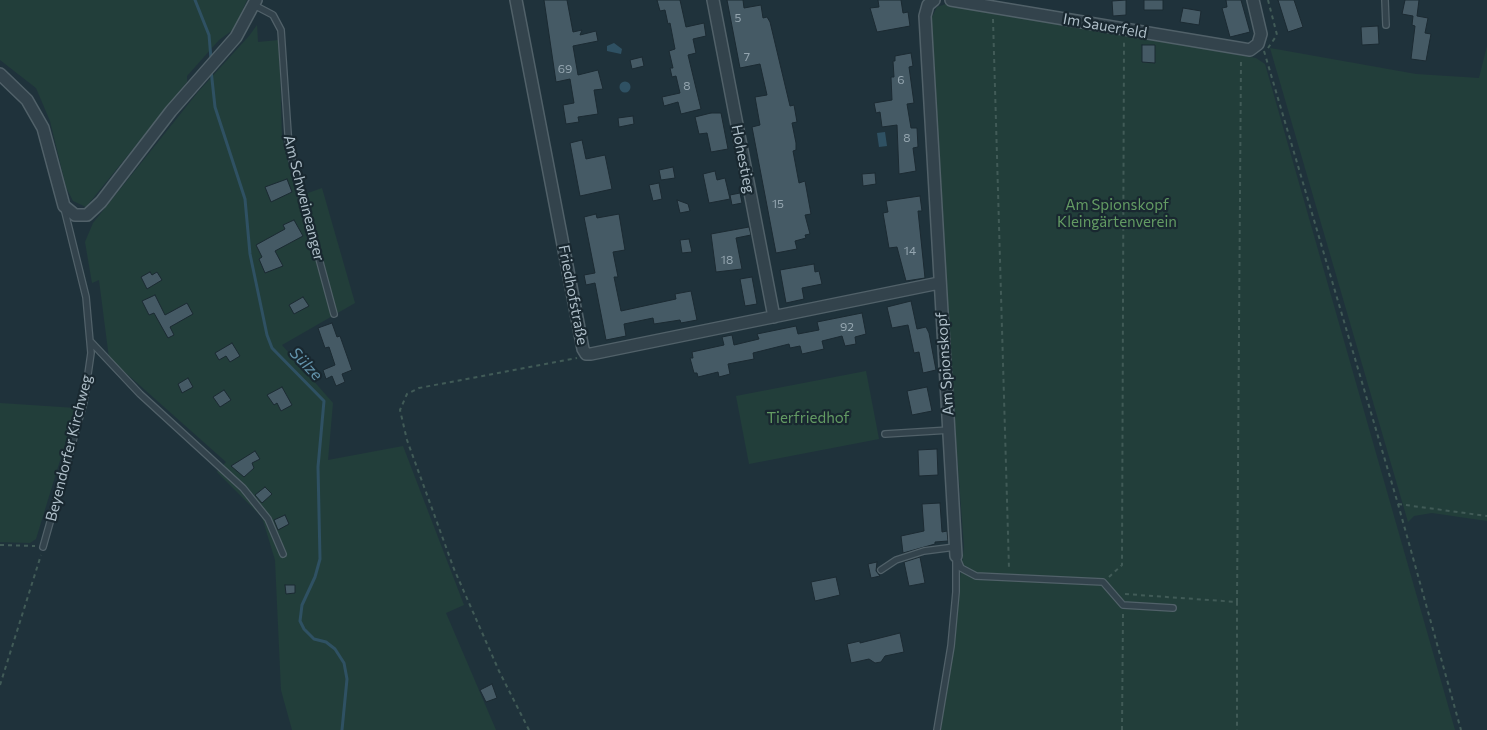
<!DOCTYPE html>
<html>
<head>
<meta charset="utf-8">
<style>
  body { margin:0 }
  canvas { display:block; background:#1f323b }
</style>
</head>
<body>
<canvas width="1487" height="730"></canvas>
<script>
const g = document.querySelector('canvas').getContext('2d');
g.lineJoin = 'round';
function fillPath(path, color) {
  g.fillStyle = color;
  g.fill(path, 'evenodd');
}
function poly(rows) {
  const path = new Path2D();
  for (const r of rows) {
    if (r.length === 3) {
      path.moveTo(r[0] + r[2], r[1]);
      path.arc(r[0], r[1], r[2], 0, 2 * Math.PI);
      continue;
    }
    path.moveTo(r[0], r[1]);
    for (let i = 2; i < r.length; i += 2) path.lineTo(r[i], r[i + 1]);
  }
  return path;
}
function stroke(path, color, width, dash) {
  g.strokeStyle = color;
  g.lineWidth = width;
  g.lineCap = dash ? 'butt' : 'round';
  g.setLineDash(dash || []);
  g.stroke(path);
}
function write(font, color, halo, rows, align = 'center') {
  g.font = font + ' Commissioner,sans-serif';
  g.lineWidth = 4.5;
  g.setLineDash([]);
  g.textBaseline = 'middle';
  g.strokeStyle = halo;
  g.fillStyle = color;
  for (const [text, x, y, turn = 0] of rows) {
    g.save();
    g.translate(x, y);
    g.rotate((+turn || 0) * Math.PI / 180);
    g.textAlign = isNaN(turn) ? turn : align;
    if (halo) g.strokeText(text, 0, 0);
    g.fillText(text, 0, 0);
    g.restore();
  }
}
fillPath(poly([
  [0,0,247,0,234,29,219,40,187,76,187,82,86,207,73,201,66,187,50,121,36,88,0,60],
  [946,4,1256,58,1265,64,1455,730,941,730,964,547,944,280,931,19,937,7],
  [257,25,258,42,279,40,282,137,297,197,322,188,355,303,282,345,333,403,328,460,403,446,464,605,446,613,496,730,292,730,281,690,275,560,262,517,217,472,226,462,109,358,99,280,92,283,85,242,93,223,198,92,249,36],
  [1487,46,1487,521,1432,513,1414,516,1408,522,1270,48,1416,74,1479,78],
  [866,371,879,439,749,464,736,396],
  [0,403,76,408,36,539,30,543,0,542]
]), '#223e3a');
fillPath(poly([
  [614,43,622,49,621,54,607,51,607,46],
  [625,87,5.5],
  [885,132,887,146,879,147,877,133]
]), '#2f5163');
stroke(poly([
  [195,0,209,35,211,59],
  [211,70,215,107,245,199,250,254,267,335,272,348,324,401,318,467,320,559,315,577,302,605,300,621,304,629,314,639,326,642,335,649,344,663,347,679,342,730]
]), '#2f5163', 3);
const building = poly([
  [544,0,567,0,573,32,582,30,580,35,596,31,598,41,573,46,578,75,598,70,603,89,594,90,598,114,578,117,579,122,566,124,563,105,574,103,570,79,556,82,544,0],
  [657,0,680,0,686,27,704,23,706,36,693,39,696,53,688,55,701,109,681,114,678,102,664,106,662,97,680,93,676,76,672,77,670,68,673,68,669,51,675,49,670,23,668,24,665,10,660,11,657,0],
  [727,0,743,0,744,8,761,5,763,18,767,17,770,22,790,106,794,105,797,122,792,123,796,143,796,150,793,151,799,183,805,181,811,214,805,215,810,234,805,235,806,238,795,241,797,249,776,253,752,127,760,125,755,97,767,95,760,64,740,68,727,0],
  [878,0,901,0,903,13,908,12,910,26,877,32,870,8,879,7,878,0],
  [1126,0,1126,15,1113,16,1112,1,1126,0],
  [1144,0,1163,0,1163,10,1144,10,1144,0],
  [1226,0,1241,0,1250,32,1230,37,1222,8,1227,7,1226,0],
  [1278,0,1294,0,1303,27,1288,32,1278,0],
  [1405,0,1419,0,1417,16,1428,18,1425,33,1431,34,1426,61,1411,59,1415,26,1412,25,1413,16,1402,14,1405,0],
  [1183,8,1201,11,1199,25,1180,22,1183,8],
  [1378,26,1379,44,1362,45,1361,27,1378,26],
  [1142,45,1155,45,1155,63,1142,62,1142,45],
  [911,53,913,66,909,67,914,103,907,104,911,128,917,128,918,147,913,148,916,171,899,174,897,125,882,127,880,112,876,113,874,103,892,100,891,77,894,77,893,61,895,61,895,56,911,53],
  [642,57,644,66,632,69,630,60,642,57],
  [711,113,721,113,728,149,711,152,707,133,699,134,695,117,711,113],
  [633,116,634,124,619,127,618,118,633,116],
  [582,140,586,159,605,155,612,189,580,196,570,143,582,140],
  [673,167,675,178,661,180,659,170,673,167],
  [715,171,717,180,725,178,730,199,709,203,703,174,715,171],
  [875,173,876,184,863,186,862,174,875,173],
  [287,179,292,192,271,202,265,187,287,179],
  [659,183,662,199,653,201,649,185,659,183],
  [740,193,742,203,732,205,730,195,740,193],
  [920,196,922,211,918,211,925,278,906,281,897,247,889,248,883,213,888,212,886,201,920,196],
  [677,200,688,204,690,211,680,213,677,200],
  [596,214,597,218,619,214,625,250,613,252,618,277,614,277,621,311,676,299,675,294,691,291,697,320,681,323,680,320,654,324,653,318,624,324,626,336,606,340,595,283,586,285,584,275,595,273,584,217,596,214],
  [294,220,303,236,275,251,283,266,265,273,259,259,262,257,256,245,285,229,283,225,294,220],
  [749,227,751,235,736,238,742,269,716,272,711,234,749,227],
  [689,239,692,252,682,253,680,240,689,239],
  [814,264,815,272,819,271,822,284,802,288,804,299,786,303,780,270,814,264],
  [150,272,152,275,157,272,162,280,147,289,141,277,150,272],
  [752,277,757,304,745,306,740,279,752,277],
  [155,295,165,315,187,303,193,314,170,327,174,335,168,338,154,313,149,315,142,301,155,295],
  [303,297,309,306,294,314,289,305,303,297],
  [911,301,917,329,926,327,929,333,936,370,923,373,919,352,914,353,908,325,892,328,887,307,911,301],
  [862,313,866,334,855,337,856,344,845,346,842,336,822,341,824,349,802,354,800,346,790,348,789,344,753,353,754,359,728,364,730,374,719,377,718,372,698,377,697,373,694,373,690,358,693,358,692,352,724,345,722,337,732,335,734,345,759,339,757,334,796,326,798,334,819,330,817,322,862,313],
  [332,323,337,337,340,336,352,370,342,374,345,382,336,386,332,376,326,379,323,370,335,365,329,347,325,348,318,328,332,323],
  [232,343,240,356,230,362,226,356,219,360,215,353,232,343],
  [188,378,193,387,182,393,178,384,188,378],
  [282,387,292,405,281,411,277,403,274,405,267,395,282,387],
  [927,387,932,411,912,415,907,391,927,387],
  [224,390,231,400,220,407,213,397,224,390],
  [937,449,938,475,919,476,918,450,937,449],
  [255,451,260,459,252,463,254,468,244,477,231,466,255,451],
  [265,487,272,494,262,503,255,495,265,487],
  [940,503,942,532,947,531,948,541,935,542,935,544,903,553,901,536,924,531,922,504,940,503],
  [285,515,289,524,278,530,274,520,285,515],
  [920,557,925,583,909,586,904,562,920,557],
  [877,562,876,571,880,576,871,578,868,564,877,562],
  [836,577,840,595,815,601,811,582,836,577],
  [285,585,295,585,295,593,286,594,285,585],
  [900,633,904,652,885,656,881,662,875,663,869,659,851,663,847,644,860,641,860,643,900,633],
  [492,684,497,698,486,702,480,690,492,684]
]);
fillPath(building, '#455a65');
stroke(building, '#1b2a32', 1);
const service = poly([
  [1385,0,1386,25],
  [254,5,273,15,281,30,289,148,334,314],
  [91,342,140,394,243,488,268,519,283,554],
  [885,434,950,430],
  [43,547,84,402,91,353,86,297,64,208],
  [956,556,961,568,976,576,1103,582,1123,605,1173,608],
  [881,570,896,560,924,551,955,547],
  [937,730,951,646,956,592,956,561]
]);
const minor = poly([
  [516,0,583,349,586,354,591,354,939,283],
  [713,0,774,317],
  [934,0,928,5,925,16,956,556],
  [951,0,1250,50,1258,44,1261,34,1253,0],
  [0,74,27,100,43,128,64,206,75,215,87,215,101,202,171,111,236,37,256,0]
]);
stroke(service, '#516169', 8);
stroke(minor, '#516169', 14);
stroke(poly([
  [1268,0,1277,35,1268,48],
  [993,19,1009,569],
  [1264,51,1398,504,1461,730],
  [1398,504,1487,516],
  [0,545,35,546],
  [1109,577,1122,565,1124,40],
  [1125,594,1237,602,1237,730],
  [1237,602,1241,59],
  [0,685,41,555],
  [529,730,499,671,454,569,407,440,400,410,407,394,419,388,577,358],
  [1122,730,1123,613]
]), '#415b57', 2, [4, 4]);
stroke(service, '#33434c', 5.5);
stroke(minor, '#33434c', 11);
write('12px', '#94a5af', null, [
  ["5",738,18],
  ["7",747,57],
  ["69",565,69],
  ["6",901,80],
  ["8",687,86],
  ["8",907,138],
  ["15",778,204],
  ["14",910,251],
  ["18",727,260],
  ["92",847,327]
]);
write('15px', '#aebec8', '#192830', [
  ["Im Sauerfeld",1105,26,10],
  ["Hohestieg",743,159,79],
  ["Am Schweineanger",304,198,76],
  ["Friedhofstraße",573,295,79],
  ["Am Spionskopf",945,364,-94],
  ["Beyendorfer Kirchweg",69,448,-76]
]);
write('15px', '#639b63', '#192830', [
  ["Am Spionskopf",1117,205],
  ["Kleingärtenverein",1117,222],
  ["Tierfriedhof",808,418]
]);
write('italic 16px', '#6393ab', '#192830', [
  ["Sülze",306,364,46]
]);
</script>
</body>
</html>
